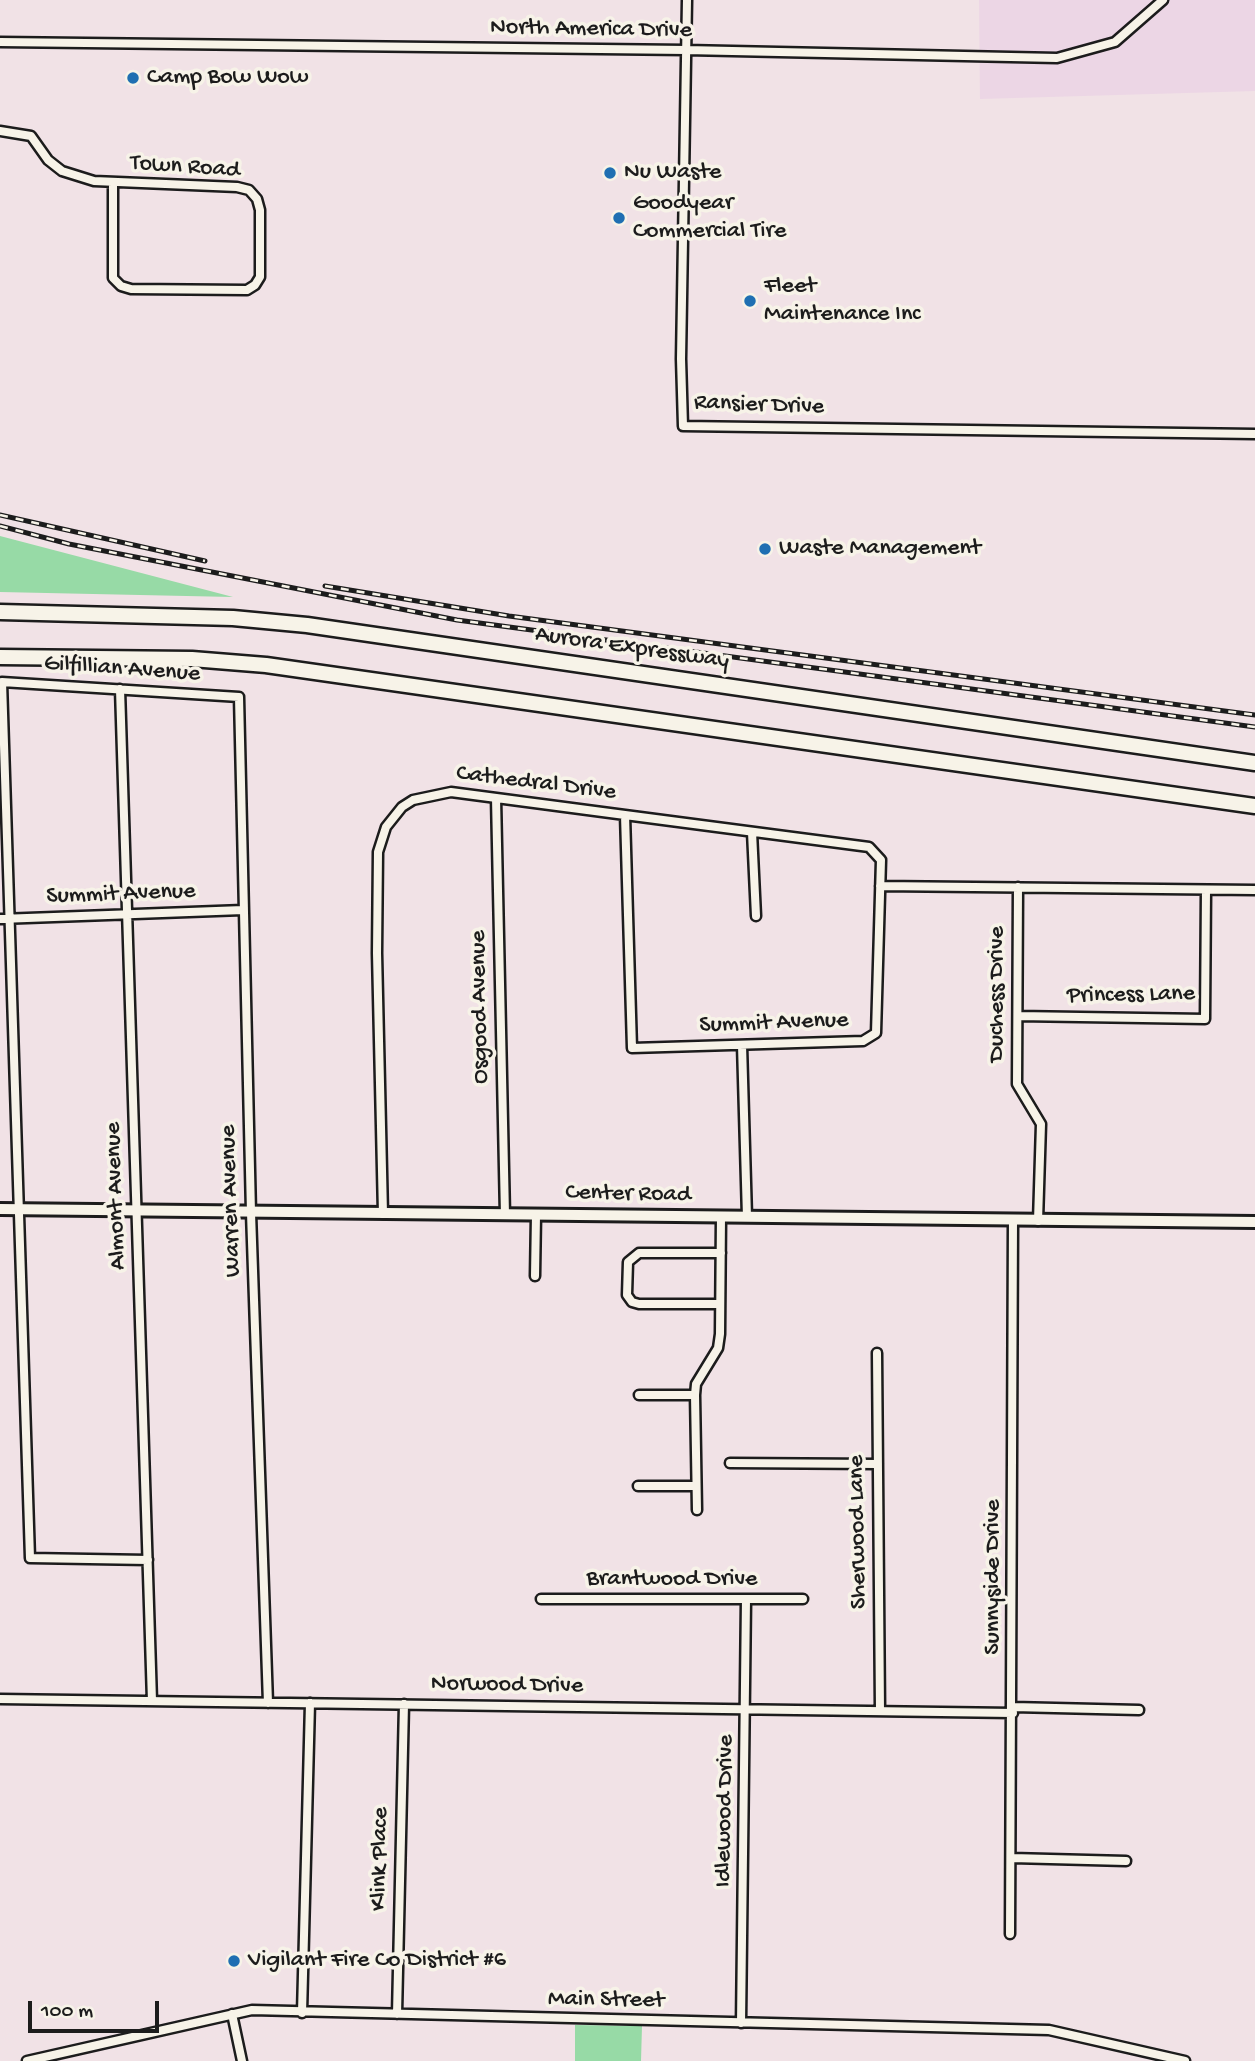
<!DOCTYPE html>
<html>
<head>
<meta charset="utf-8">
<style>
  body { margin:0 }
  #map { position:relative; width:1255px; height:2061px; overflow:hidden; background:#f1e2e6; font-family:"Gochi Hand",sans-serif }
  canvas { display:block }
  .scale { position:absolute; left:28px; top:2001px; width:131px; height:32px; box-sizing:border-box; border:4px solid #1c1c1c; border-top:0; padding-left:9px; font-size:21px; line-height:24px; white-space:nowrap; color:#1c1c1c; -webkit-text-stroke:5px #f7f3e8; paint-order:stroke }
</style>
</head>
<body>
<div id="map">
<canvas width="1255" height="2061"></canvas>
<div class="scale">100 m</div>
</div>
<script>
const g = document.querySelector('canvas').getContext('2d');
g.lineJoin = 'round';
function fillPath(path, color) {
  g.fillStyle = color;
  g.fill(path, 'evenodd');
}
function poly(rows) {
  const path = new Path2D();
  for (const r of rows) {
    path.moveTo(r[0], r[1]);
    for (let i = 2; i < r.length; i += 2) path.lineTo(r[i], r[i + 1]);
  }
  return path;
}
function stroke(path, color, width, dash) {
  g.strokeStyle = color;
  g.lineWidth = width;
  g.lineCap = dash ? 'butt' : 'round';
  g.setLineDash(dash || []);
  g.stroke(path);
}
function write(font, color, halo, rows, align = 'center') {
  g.font = font + ' "Gochi Hand",sans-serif';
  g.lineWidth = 7;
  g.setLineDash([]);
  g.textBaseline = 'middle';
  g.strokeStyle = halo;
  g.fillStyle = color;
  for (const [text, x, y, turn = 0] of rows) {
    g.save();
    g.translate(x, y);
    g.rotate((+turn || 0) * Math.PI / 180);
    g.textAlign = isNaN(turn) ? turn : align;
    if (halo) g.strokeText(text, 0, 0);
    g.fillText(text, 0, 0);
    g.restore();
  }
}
fillPath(poly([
  [979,0,1255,0,1255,91,980,99]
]), '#ecd6e5');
fillPath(poly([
  [0,536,233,597,0,592],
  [575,2025,642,2026,641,2061,575,2061]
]), '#97daa6');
const minor = poly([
  [687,0,681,359,683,426,1255,434],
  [0,42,686,50,1057,58,1115,42,1163,0],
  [0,131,31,136,48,160,62,171,94,181,237,187,249,190,257,199,260,210,260,277,255,285,247,290,131,289,121,286,113,278,113,182],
  [120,689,152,1701],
  [496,798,505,1215],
  [752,832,756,916],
  [880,886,1255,890],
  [1018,887,1017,1084,1041,1124,1038,1221],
  [0,919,243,910],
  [1018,1016,1205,1019,1206,890],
  [742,1045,747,1217],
  [383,1214,377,953,378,852,386,827,402,807,413,800,451,792,625,815,869,847,881,860,876,1033,863,1041,632,1048,625,815],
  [535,1276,536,1215],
  [720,1304,639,1304,632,1302,627,1295,628,1262,639,1253,721,1253],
  [877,1353,880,1711],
  [639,1395,695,1395],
  [730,1463,878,1464],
  [638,1486,696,1486],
  [697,1510,695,1395,696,1384,718,1348,720,1334,721,1217],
  [148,1560,30,1558,2,682,239,697,251,1213,268,1703],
  [541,1599,803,1599],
  [0,1699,1013,1713],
  [1013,1707,1139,1710],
  [1012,1858,1126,1861],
  [1010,1934,1013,1220],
  [302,2013,310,1703],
  [232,2014,242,2061],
  [397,2014,404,1704],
  [741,2023,746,1599],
  [27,2061,252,2010,1049,2030,1185,2061]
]);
const secondary = poly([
  [0,1209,1255,1222]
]);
const motorway = poly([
  [0,612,233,618,307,625,1255,763],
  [0,657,192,659,266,665,1255,806]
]);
stroke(minor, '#1c1c1c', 13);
stroke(secondary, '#1c1c1c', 16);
stroke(motorway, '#1c1c1c', 19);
stroke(minor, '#f7f3e8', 8);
stroke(secondary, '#f7f3e8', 10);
stroke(motorway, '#f7f3e8', 14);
const rail = poly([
  [0,515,205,561],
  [0,526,69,544,457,620,1255,727],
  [325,586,509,616,1255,715]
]);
stroke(rail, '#1c1c1c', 5);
stroke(rail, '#f7f3e8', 2.5, [8]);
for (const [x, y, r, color] of [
  [133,78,7,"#1f6fb2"],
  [610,173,7,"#1f6fb2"],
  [619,218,7,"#1f6fb2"],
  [750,301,7,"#1f6fb2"],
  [765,549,7,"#1f6fb2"],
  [234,1961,7,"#1f6fb2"]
]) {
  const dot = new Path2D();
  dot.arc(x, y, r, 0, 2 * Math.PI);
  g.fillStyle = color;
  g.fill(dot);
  stroke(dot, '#f7f3e8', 2.5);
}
write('24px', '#1c1c1c', '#f7f3e8', [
  ["North America Drive",591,30,1],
  ["Town Road",185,168,4],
  ["Ransier Drive",759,406,2],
  ["Aurora Expressway",632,649,8],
  ["Gilfillian Avenue",122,670,4],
  ["Cathedral Drive",536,784,7],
  ["Summit Avenue",121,895,-2],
  ["Duchess Drive",998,994,-90],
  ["Princess Lane",1131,996,-1],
  ["Osgood Avenue",481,1007,-91],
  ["Summit Avenue",774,1024,-2],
  ["Center Road",628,1195,1],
  ["Almont Avenue",117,1196,-92],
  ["Warren Avenue",232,1201,-92],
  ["Sherwood Lane",859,1532,-91],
  ["Sunnyside Drive",994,1577,-90],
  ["Brantwood Drive",672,1580],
  ["Norwood Drive",507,1686,1],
  ["Idlewood Drive",726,1811,-89],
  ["Klink Place",381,1859,-89],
  ["Main Street",606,2001,1]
]);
write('24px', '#1c1c1c', '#f7f3e8', [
  ["Camp Bow Wow",147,78],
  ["Nu Waste",624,173],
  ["Goodyear",633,204],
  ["Commercial Tire",633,232],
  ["Fleet",764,287],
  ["Maintenance Inc",764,315],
  ["Waste Management",779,549],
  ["Vigilant Fire Co District #6",248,1961]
], 'left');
</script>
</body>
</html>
